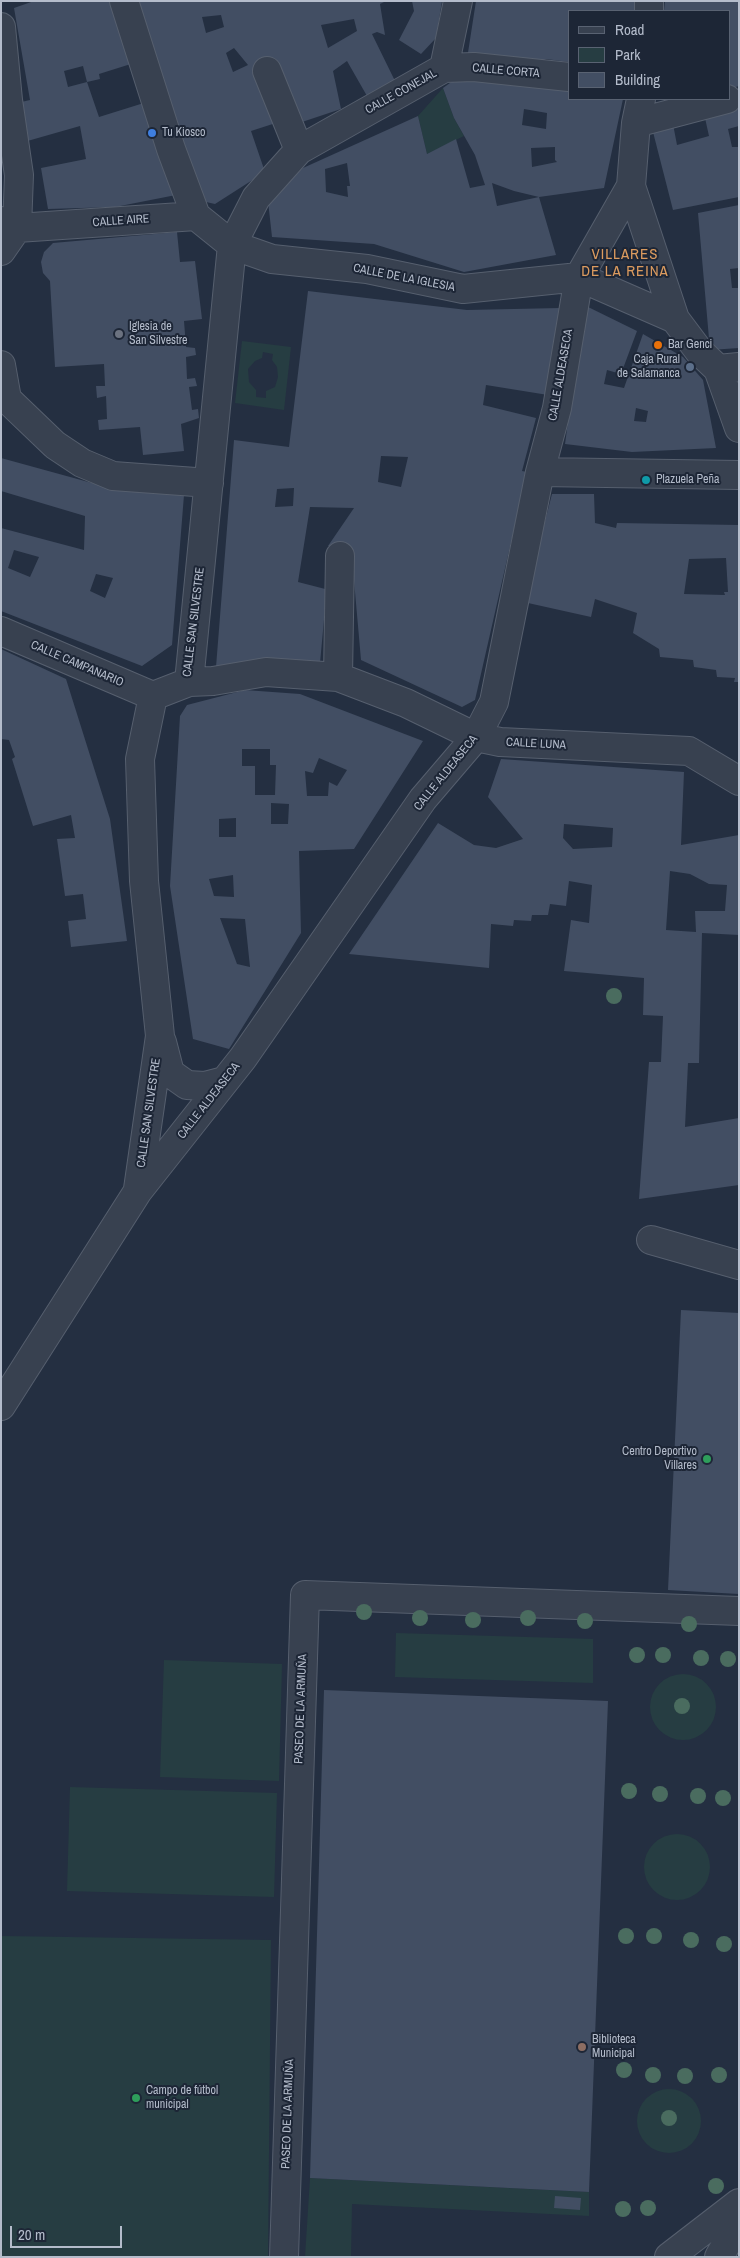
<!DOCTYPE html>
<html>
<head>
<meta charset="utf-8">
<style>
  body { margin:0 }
  #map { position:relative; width:740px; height:2258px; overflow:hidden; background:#242f41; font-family:"Archivo Narrow",sans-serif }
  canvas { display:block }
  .frame { position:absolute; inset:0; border:2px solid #b4bccb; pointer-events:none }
  .legend { position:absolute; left:568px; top:10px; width:162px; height:90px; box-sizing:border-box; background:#1d2636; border:1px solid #596272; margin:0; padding:6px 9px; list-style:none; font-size:15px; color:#b4bccb }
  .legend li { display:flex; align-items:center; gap:10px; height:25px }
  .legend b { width:25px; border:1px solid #596272 }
  .scale { position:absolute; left:10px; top:2226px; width:112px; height:22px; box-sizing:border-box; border:2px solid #b4bccb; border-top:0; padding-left:6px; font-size:15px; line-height:18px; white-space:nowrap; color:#b4bccb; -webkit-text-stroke:4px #1d2636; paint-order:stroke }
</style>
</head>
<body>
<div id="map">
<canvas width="740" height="2258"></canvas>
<div class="frame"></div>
<ul class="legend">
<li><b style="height:6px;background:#384150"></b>Road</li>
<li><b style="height:14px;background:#263d42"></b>Park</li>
<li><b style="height:14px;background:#424e63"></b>Building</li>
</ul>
<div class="scale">20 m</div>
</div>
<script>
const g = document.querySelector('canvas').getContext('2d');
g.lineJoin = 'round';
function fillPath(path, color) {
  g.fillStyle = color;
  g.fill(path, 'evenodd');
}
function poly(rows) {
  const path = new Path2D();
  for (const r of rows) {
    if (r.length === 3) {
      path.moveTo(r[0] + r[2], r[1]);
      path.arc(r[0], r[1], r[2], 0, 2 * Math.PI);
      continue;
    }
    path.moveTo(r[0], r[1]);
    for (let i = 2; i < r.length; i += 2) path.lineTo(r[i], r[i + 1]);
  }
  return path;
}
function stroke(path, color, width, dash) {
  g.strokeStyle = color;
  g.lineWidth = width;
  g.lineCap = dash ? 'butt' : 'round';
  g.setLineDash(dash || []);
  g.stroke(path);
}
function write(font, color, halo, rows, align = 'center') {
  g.font = font + ' "Archivo Narrow",sans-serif';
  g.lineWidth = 4;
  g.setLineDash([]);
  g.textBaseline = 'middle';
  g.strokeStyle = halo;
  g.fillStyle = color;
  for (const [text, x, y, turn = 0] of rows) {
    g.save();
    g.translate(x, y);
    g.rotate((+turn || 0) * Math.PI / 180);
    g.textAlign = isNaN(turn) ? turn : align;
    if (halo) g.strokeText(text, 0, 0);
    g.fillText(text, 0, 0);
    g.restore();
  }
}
fillPath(poly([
  [443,88,454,118,464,136,427,154,418,116],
  [242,341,291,347,284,410,235,403],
  [263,352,273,354,272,360,277,367,278,377,275,387,266,391,266,398,256,397,256,390,249,382,248,369,255,361,262,358],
  [396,1633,593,1639,593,1683,395,1677],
  [164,1660,282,1664,279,1781,160,1777],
  [683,1707,33],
  [70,1787,277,1793,274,1897,67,1891],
  [677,1867,33],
  [1,1936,271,1940,268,2257,1,2257],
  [669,2121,32],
  [310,2178,589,2192,589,2216,352,2204,351,2257,305,2257]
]), '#263d42');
fillPath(poly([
  [34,1,113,1,134,63,99,74,100,79,87,82,83,66,64,71,68,87,87,82,99,117,147,102,176,195,115,207,48,209,41,168,86,159,80,126,24,142,17,103,30,100,14,8],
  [135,1,386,1,380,4,385,35,377,32,372,34,395,81,367,96,347,61,333,71,341,109,296,124,282,121,251,131,265,172,215,204,206,202,188,165],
  [221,15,224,27,206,33,202,17],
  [354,19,357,31,328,48,321,25],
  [234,48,248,65,233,72,226,53],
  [412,1,442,1,436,38,421,54,399,40,414,11],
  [476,1,639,1,639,11,569,11,569,62,546,59,538,62,467,59],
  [665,1,739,1,739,86,729,89,729,11,664,11],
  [461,75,569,89,569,99,623,99,604,188,539,197,514,191,492,183,497,206,539,197,556,255,464,272,374,244,272,237,268,201,303,168,418,116,427,154,456,139,470,188,485,185,475,155,454,118,443,88],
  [524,109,547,113,546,129,522,125],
  [555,147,555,160,557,162,532,167,531,148],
  [347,163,350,186,347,186,348,197,326,192,325,169],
  [739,108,739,126,728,129,732,147,739,147,739,197,673,210,653,132,673,124,677,145,709,136,705,118],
  [739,205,739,268,730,269,732,288,739,288,739,348,710,350,698,213],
  [177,232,180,262,195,261,202,319,184,321,186,347,195,348,196,355,186,357,187,379,195,378,197,386,189,387,192,410,198,409,199,418,181,424,184,451,143,455,140,427,99,430,98,420,107,419,106,396,97,398,96,386,105,386,104,364,55,367,50,281,43,273,41,262,44,252,53,243],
  [308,291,467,310,560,308,548,395,486,385,483,405,536,418,522,471,527,472,475,700,462,707,361,660,353,569,347,551,328,546,354,508,310,507,298,582,333,591,325,609,320,663,289,659,216,667,234,440,289,447],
  [381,456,408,457,401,487,378,482],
  [294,488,293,506,275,507,277,489],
  [584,305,637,331,621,374,607,370,604,384,624,388,643,334,683,357,703,380,716,448,632,452,565,444],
  [636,408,648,411,646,422,634,421],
  [1,458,92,483,184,495,172,645,142,666,1,611,1,528,84,550,85,516,1,491],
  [14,550,39,557,30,577,8,568],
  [96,574,113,578,105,598,90,591],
  [552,494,594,494,595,523,616,528,617,523,739,525,739,682,734,682,735,678,717,677,716,670,694,667,693,660,660,657,659,649,633,633,637,613,595,599,591,617,528,603,541,537],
  [726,558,728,592,724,592,725,595,684,594,689,559],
  [1,649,66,679,110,819,127,941,71,947,68,921,86,919,83,894,65,896,57,839,75,838,71,815,33,826,12,759,15,757,9,740,1,739],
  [245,690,300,694,423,741,354,849,299,851,301,933,229,1049,193,1039,170,886,180,716,187,705],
  [242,749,270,749,270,765,276,765,275,795,255,795,255,766,242,766],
  [319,758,347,770,337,786,329,782,328,796,307,796,305,771,313,773],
  [271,803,289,804,288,824,271,824],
  [236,818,236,837,219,837,219,819],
  [233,875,234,897,214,896,209,879],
  [220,918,245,919,250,967,237,964],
  [501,759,684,772,681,845,739,835,739,935,702,933,699,1063,688,1063,685,1127,739,1118,739,1185,639,1199,649,1062,661,1062,663,1016,643,1015,644,978,564,971,571,920,589,923,592,885,569,881,566,906,550,904,548,915,532,915,531,921,514,920,513,926,491,924,489,968,349,954,438,823,474,845,496,848,523,839,488,797],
  [564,824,613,828,612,847,573,849,563,838],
  [670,871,690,874,709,884,727,885,725,911,695,911,696,932,666,930],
  [681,1310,739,1313,739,1594,668,1590],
  [324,1690,608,1701,589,2192,310,2178],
  [555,2196,581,2198,580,2210,554,2208]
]), '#424e63');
const minor = poly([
  [124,1,171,149,196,216],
  [649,11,649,1],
  [1,27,8,100,19,175,17,228],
  [444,68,474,67,569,77],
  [267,71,299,150],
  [641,99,636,123,631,186,675,319,699,351,718,369,739,367],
  [636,123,727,99],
  [1,221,17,228,196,216,232,245,272,259,367,269,463,289,579,277,675,319],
  [1,251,17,228],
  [1,365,7,399,55,445,82,463,113,476,209,483],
  [718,369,739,428],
  [540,472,739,475],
  [1,631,153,696],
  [338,677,340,556],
  [189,682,232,245,256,198,299,150,444,68,458,1],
  [153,696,189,682,213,681,266,672,338,677,406,703,476,737,500,742,689,751,739,781],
  [162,1042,170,1073,187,1085,205,1086,224,1081],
  [138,1189,160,1036,144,881,140,759,153,696],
  [651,1240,739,1265],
  [1,1406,138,1191,243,1058,423,799,476,737,494,702,540,472,557,408,579,277,631,186],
  [284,2257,305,1595,739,1611],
  [669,2257,739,2203],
  [719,2257,739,2222]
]);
stroke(minor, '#565f6e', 30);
stroke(minor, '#384150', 28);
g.fillStyle = '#4a6c5f';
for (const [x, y] of [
  [614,996],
  [364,1612],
  [420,1618],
  [528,1618],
  [473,1620],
  [585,1621],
  [689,1624],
  [637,1655],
  [663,1655],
  [701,1658],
  [728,1659],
  [682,1706],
  [629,1791],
  [660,1794],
  [698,1796],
  [723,1798],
  [626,1936],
  [654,1936],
  [691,1940],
  [724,1944],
  [624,2070],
  [653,2075],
  [719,2075],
  [685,2076],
  [669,2118],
  [716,2186],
  [648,2208],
  [623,2209]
]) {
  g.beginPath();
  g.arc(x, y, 8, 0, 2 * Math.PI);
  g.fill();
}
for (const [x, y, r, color] of [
  [152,133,5,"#3f7fe0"],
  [119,334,5,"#6b7280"],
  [658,345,5,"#e8710a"],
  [690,367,5,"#5c6f8a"],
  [646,480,5,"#0f9aa8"],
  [707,1459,5,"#2e9e5b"],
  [582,2047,5,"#8d6e63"],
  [136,2098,5,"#2e9e5b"]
]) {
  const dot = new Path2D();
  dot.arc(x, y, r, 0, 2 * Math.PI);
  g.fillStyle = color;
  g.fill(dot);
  stroke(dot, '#1d2636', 2);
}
write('12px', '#b4bccb', '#1d2636', [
  ["CALLE CORTA",506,71,5],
  ["CALLE CONEJAL",401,92,-29],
  ["CALLE AIRE",121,221,-4],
  ["CALLE DE LA IGLESIA",404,278,11],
  ["CALLE ALDEASECA",561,375,-80],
  ["CALLE SAN SILVESTRE",194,622,-83],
  ["CALLE CAMPANARIO",77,664,23],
  ["CALLE LUNA",536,744,3],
  ["CALLE ALDEASECA",446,773,-51],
  ["CALLE ALDEASECA",209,1101,-52],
  ["CALLE SAN SILVESTRE",149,1113,-82],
  ["PASEO DE LA ARMUÑA",301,1709,-88],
  ["PASEO DE LA ARMUÑA",288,2114,-88]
]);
write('12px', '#b4bccb', '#1d2636', [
  ["Tu Kiosco",162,133],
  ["Iglesia de",129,327],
  ["San Silvestre",129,341],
  ["Bar Genci",668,345],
  ["Caja Rural",680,360,"right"],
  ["de Salamanca",680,374,"right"],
  ["Plazuela Peña",656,480],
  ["Centro Deportivo",697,1452,"right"],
  ["Villares",697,1466,"right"],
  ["Biblioteca",592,2040],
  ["Municipal",592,2054],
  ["Campo de fútbol",146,2091],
  ["municipal",146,2105]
], 'left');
g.letterSpacing = '1px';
write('15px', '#db9b5f', '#1d2636', [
  ["VILLARES",625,255],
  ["DE LA REINA",625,272]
]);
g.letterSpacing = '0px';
</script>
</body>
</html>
